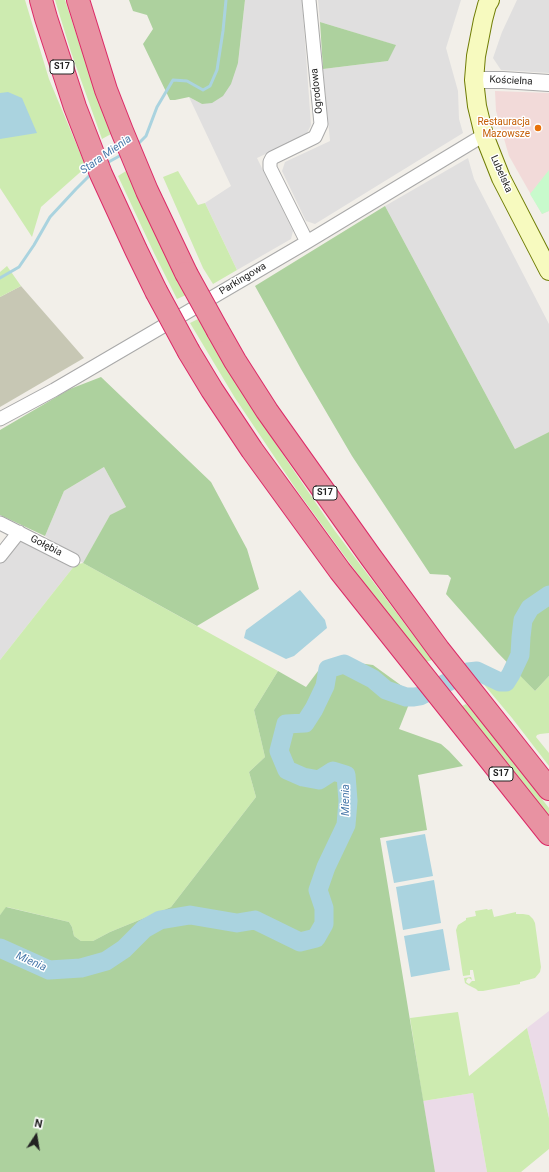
<!DOCTYPE html>
<html>
<head>
<meta charset="utf-8">
<style>
  body { margin:0 }
  #map { position:relative; width:549px; height:1172px; overflow:hidden; background:#f2efe9; font-family:Roboto,sans-serif }
  canvas { display:block }
  .north { position:absolute; left:16px; top:1116px; width:40px; height:40px; -webkit-text-stroke:3px #fff; paint-order:stroke; rotate:12deg; font-size:11px; font-weight:700; line-height:16px; text-align:center; color:#222 }
  .north::after { content:''; display:block; margin:auto; width:14px; height:18px; background:#222; clip-path:polygon(50% 0,100% 100%,50% 72%,0 100%) }
</style>
</head>
<body>
<div id="map">
<canvas width="549" height="1172"></canvas>
<div class="north">N</div>
</div>
<script>
const g = document.querySelector('canvas').getContext('2d');
g.lineJoin = 'round';
function fillPath(path, color) {
  g.fillStyle = color;
  g.fill(path, 'evenodd');
}
function poly(rows) {
  const path = new Path2D();
  for (const r of rows) {
    path.moveTo(r[0], r[1]);
    for (let i = 2; i < r.length; i += 2) path.lineTo(r[i], r[i + 1]);
  }
  return path;
}
function stroke(path, color, width, dash) {
  g.strokeStyle = color;
  g.lineWidth = width;
  g.lineCap = dash ? 'butt' : 'round';
  g.setLineDash(dash || []);
  g.stroke(path);
}
function write(font, color, halo, rows, align = 'center') {
  g.font = font + ' Roboto,sans-serif';
  g.lineWidth = 3;
  g.setLineDash([]);
  g.textBaseline = 'middle';
  g.strokeStyle = halo;
  g.fillStyle = color;
  for (const [text, x, y, turn = 0] of rows) {
    g.save();
    g.translate(x, y);
    g.rotate((+turn || 0) * Math.PI / 180);
    g.textAlign = isNaN(turn) ? turn : align;
    if (halo) g.strokeText(text, 0, 0);
    g.fillText(text, 0, 0);
    g.restore();
  }
}
fillPath(poly([
  [245,0,302,0,311,125,306,135,257,158,293,231,291,239,237,270,205,203,231,186,189,97,202,104,238,63],
  [318,0,461,0,446,48,458,91,459,119,463,133,315,224,306,221,282,171,285,162,330,141,323,69,388,61,395,45,320,22],
  [517,0,549,0,549,73,501,70,493,58,502,32],
  [468,158,474,179,549,324,549,432,515,449,385,206],
  [104,467,126,507,110,515,83,563,45,536,64,491],
  [20,536,75,565,0,660,0,562]
]), '#e0dfdf');
fillPath(poly([
  [495,91,549,93,549,211,542,214,509,156,496,111]
]), '#f2dad9');
fillPath(poly([
  [549,1011,549,1118,527,1028],
  [473,1093,487,1172,435,1172,423,1101]
]), '#ebdbe8');
fillPath(poly([
  [21,286,84,358,0,407,0,297]
]), '#c7c7b4');
fillPath(poly([
  [0,0,25,0,49,79,86,167,41,207,32,237,0,188],
  [55,0,65,0,100,106,111,134,102,139,71,52],
  [126,171,186,295,177,299,154,253,118,176],
  [178,171,198,205,205,203,237,270,213,284,203,268,163,177],
  [7,266,21,286,0,297,0,272],
  [198,319,258,417,294,471,335,531,432,660,426,662,417,650,376,599,298,492,235,398,190,323],
  [83,563,278,671,254,710,265,757,249,772,256,797,171,907,110,932,93,941,81,941,74,936,72,927,69,922,7,907,0,915,0,660,75,565],
  [517,672,535,691,549,676,549,733,540,734,537,735,536,737,549,753,549,766,512,718,481,681,496,684,506,689,511,689,514,682],
  [466,704,478,718,549,808,549,816,467,714,462,706],
  [487,909,488,910,492,909,494,917,516,912,516,914,523,914,529,915,533,919,535,923,541,967,540,972,535,978,520,982,520,984,483,991,478,991,476,989,468,985,465,983,464,978,471,977,472,980,469,978,467,979,466,982,469,984,472,981,475,981,473,970,470,970,470,975,463,976,456,930,458,925,466,920,466,918,476,916,475,911],
  [458,1012,469,1076,527,1028,549,1118,549,1149,521,1172,487,1172,473,1093,423,1101,410,1018]
]), '#cdebb0');
fillPath(poly([
  [129,0,245,0,238,63,231,84,223,96,212,103,202,104,189,97,175,100,170,100,143,44,153,29,147,15,133,11],
  [320,22,396,45,388,61,323,69],
  [385,206,515,449,549,432,549,676,535,691,497,652,446,594,451,578,448,575,430,574,352,456,301,369,255,286],
  [101,377,211,482,247,549,259,589,197,626,83,563,110,515,126,507,104,467,64,491,45,536,0,515,0,430,70,389],
  [336,660,373,665,413,694,399,729,441,744,449,751,463,766,418,775,427,830,380,838,435,1172,0,1172,0,915,6,907,69,922,72,927,74,936,81,941,93,941,110,932,171,907,256,797,249,772,265,757,254,710,278,671,306,687,321,667]
]), '#add19e');
fillPath(poly([
  [549,170,549,211,542,214,530,194]
]), '#c8facc');
fillPath(poly([
  [8,92,22,98,37,133,0,139,0,93],
  [300,590,325,620,327,628,294,656,286,659,244,638,246,630],
  [425,834,433,876,394,883,386,841],
  [434,880,441,923,403,930,396,887],
  [443,929,450,970,411,977,404,936]
]), '#aad3df');
stroke(poly([
  [136,146,146,136,157,107,173,80,187,81,203,90,210,86,217,70,223,31,226,0],
  [105,164,123,154],
  [0,278,19,267,34,245,50,217,76,189,92,173]
]), '#aad3df', 3);
stroke(poly([
  [0,948,49,970,81,968,106,961,124,949,144,929,160,920,190,915,237,923,255,920,300,942,316,938,324,924,324,908,318,890,326,867,346,825,348,801,346,775,333,771,319,780,303,777,287,770,279,751,286,724,305,723,314,709,325,686,328,669,344,664,373,679,386,690,406,697,414,697,420,696,468,672,477,671,500,682,506,682,511,674,520,655,521,637,523,620,530,608,549,595]
]), '#aad3df', 19);
const minor = poly([
  [307,242,270,168,270,162,272,158,315,137,321,124,309,0],
  [0,419,54,390,307,242,484,135],
  [0,523,73,560],
  [0,556,19,532]
]);
const tertiary = poly([
  [474,80,503,80,549,83]
]);
const secondary = poly([
  [490,0,487,5,483,20,476,56,474,80,477,106,484,135,501,178,549,271]
]);
const motorway = poly([
  [41,0,46,18,75,107,101,174,136,250,156,291],
  [78,0,106,90,122,131,147,191,186,273],
  [218,331,235,361,267,411,370,556,439,650,549,789],
  [189,352,212,390,252,450,340,571,549,834]
]);
stroke(minor, '#a9a9a9', 15);
stroke(tertiary, '#a9a9a9', 18);
stroke(secondary, '#707d05', 20);
stroke(motorway, '#dc2a67', 24);
stroke(minor, '#fff', 13);
stroke(tertiary, '#fff', 16);
stroke(secondary, '#f7fabf', 18);
stroke(motorway, '#e892a2', 22);
const motorwayBridge = poly([
  [186,273,218,331],
  [156,291,189,352]
]);
stroke(motorwayBridge, '#dc2a67', 24, []);
stroke(motorwayBridge, '#e892a2', 22);
for (const [x, y, r, color] of [
  [538,128,4,"#e8710a"]
]) {
  const dot = new Path2D();
  dot.arc(x, y, r, 0, 2 * Math.PI);
  g.fillStyle = color;
  g.fill(dot);
  stroke(dot, '#fff', 1.5);
}
for (const [x, y, w] of [
  [62,67,24],
  [325,493,24],
  [501,774,24]
]) {
  const box = new Path2D();
  box.roundRect(x - w / 2, y - 7, w, 14, 3);
  g.fillStyle = '#fff';
  g.fill(box);
  stroke(box, '#222', 1);
}
write('bold 9px', '#222', null, [
  ["S17",62,67],
  ["S17",325,493],
  ["S17",501,774]
]);
write('10px', '#222', '#fff', [
  ["Kościelna",511,81,3],
  ["Ogrodowa",317,91,-96],
  ["Lubelska",501,174,66],
  ["Parkingowa",243,279,-31],
  ["Gołębia",46,546,27]
]);
write('10px', '#c56008', '#fff', [
  ["Restauracja",530,122],
  ["Mazowsze",530,134]
], 'right');
write('italic 11px', '#4a7aab', '#fff', [
  ["Stara Mienia",106,155,-35],
  ["Mienia",346,800,-90],
  ["Mienia",31,962,24]
]);
</script>
</body>
</html>
